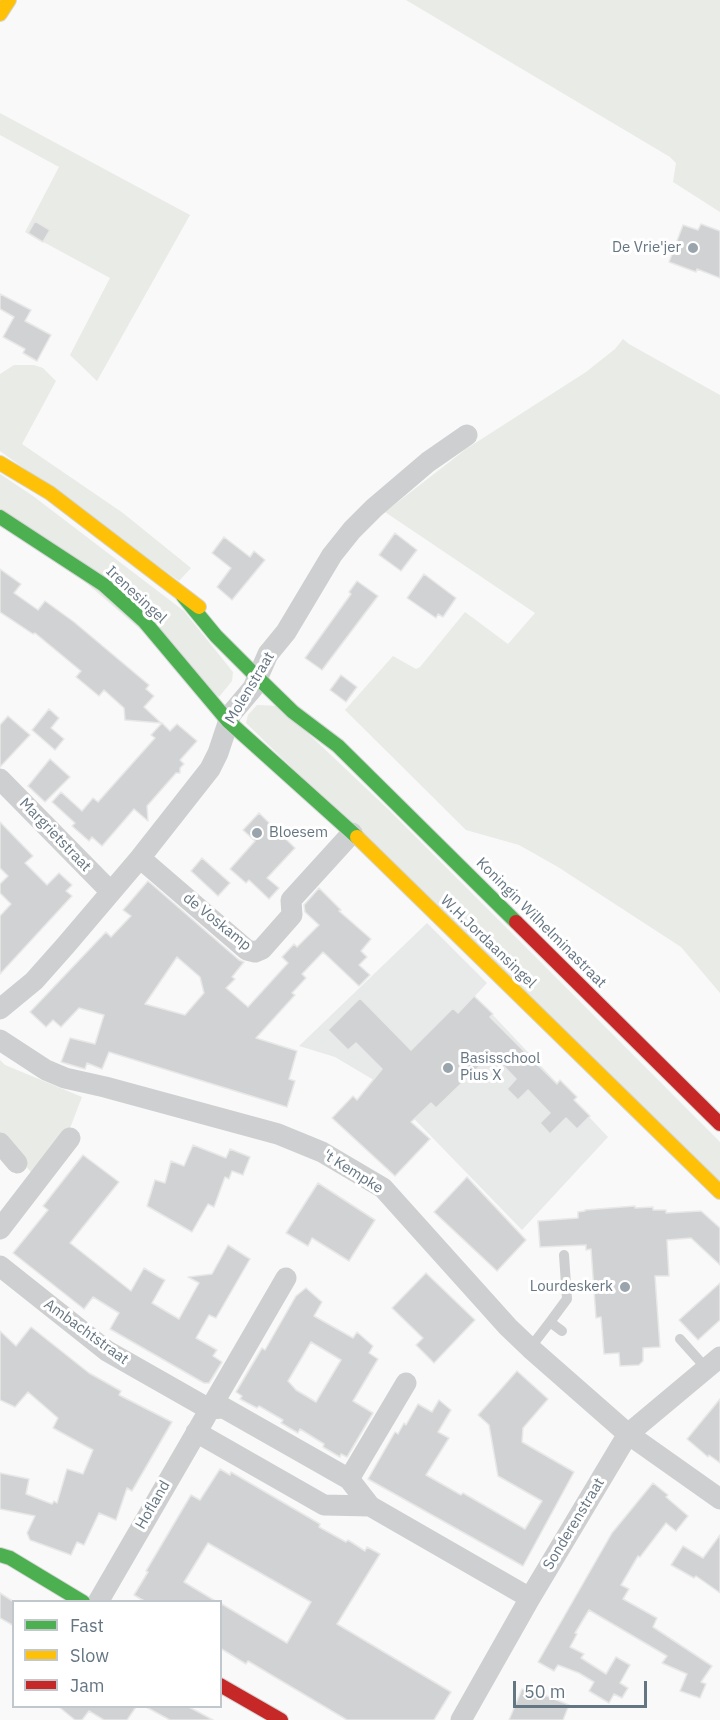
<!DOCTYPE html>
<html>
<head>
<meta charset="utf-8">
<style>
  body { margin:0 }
  #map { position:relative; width:720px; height:1720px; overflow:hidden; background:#f9f9f9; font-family:"IBM Plex Sans",sans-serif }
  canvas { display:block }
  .legend { position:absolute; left:12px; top:1600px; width:210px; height:108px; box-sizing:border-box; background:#fff; border:2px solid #c1c8cd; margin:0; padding:8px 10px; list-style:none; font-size:18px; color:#657683 }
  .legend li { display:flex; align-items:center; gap:12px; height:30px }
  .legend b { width:30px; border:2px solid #c1c8cd }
  .scale { position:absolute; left:513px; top:1681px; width:134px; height:27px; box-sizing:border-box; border:3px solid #657683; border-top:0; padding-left:8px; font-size:18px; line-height:21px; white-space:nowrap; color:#657683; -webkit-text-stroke:4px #fff; paint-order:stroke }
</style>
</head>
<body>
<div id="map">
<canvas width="720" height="1720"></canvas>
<ul class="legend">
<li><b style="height:8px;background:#4caf50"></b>Fast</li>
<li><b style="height:8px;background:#ffc107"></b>Slow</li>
<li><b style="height:8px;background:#c62828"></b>Jam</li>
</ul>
<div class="scale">50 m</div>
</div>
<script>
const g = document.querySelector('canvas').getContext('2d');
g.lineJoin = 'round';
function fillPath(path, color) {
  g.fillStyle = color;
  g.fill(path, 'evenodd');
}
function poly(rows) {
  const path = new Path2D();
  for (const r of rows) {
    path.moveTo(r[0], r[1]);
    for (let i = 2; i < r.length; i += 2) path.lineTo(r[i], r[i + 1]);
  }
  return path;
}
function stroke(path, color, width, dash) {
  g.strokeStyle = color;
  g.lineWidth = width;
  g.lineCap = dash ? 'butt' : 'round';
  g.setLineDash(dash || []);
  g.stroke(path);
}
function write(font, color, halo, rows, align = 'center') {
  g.font = font + ' "IBM Plex Sans",sans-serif';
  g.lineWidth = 6;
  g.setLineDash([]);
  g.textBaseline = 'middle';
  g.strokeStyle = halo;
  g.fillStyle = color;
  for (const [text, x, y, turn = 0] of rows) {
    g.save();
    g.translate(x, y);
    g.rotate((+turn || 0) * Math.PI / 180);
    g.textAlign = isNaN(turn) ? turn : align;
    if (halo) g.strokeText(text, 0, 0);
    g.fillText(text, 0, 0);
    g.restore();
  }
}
fillPath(poly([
  [427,923,487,983,475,996,608,1137,522,1230,394,1098,372,1079,335,1057,299,1046]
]), '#e8e9e9');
fillPath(poly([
  [406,0,720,0,720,212,673,182,676,163,670,157],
  [0,113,190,215,97,381,70,355,110,278,25,232,59,167,0,135],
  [623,339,629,344,720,395,720,993,681,947,558,867,519,845,466,830,345,710,393,656,416,669,420,667,465,612,508,644,535,613,385,512,466,449,586,372,615,349],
  [14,365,34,365,43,368,56,381,22,444,123,513,191,568,179,581,0,451,0,374],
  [0,474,33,496,184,611,233,672,232,681,219,697,0,509],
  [257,705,279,706,389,810,720,1142,720,1184,246,723,248,715],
  [0,1060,5,1065,82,1097,67,1136,34,1176,17,1155,0,1141]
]), '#e8ebe6');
const building = poly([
  [35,221,50,230,43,242,28,233,35,221],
  [701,224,720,231,720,278,697,269,696,272,669,262,683,225,698,230,701,224],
  [0,294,31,310,25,321,51,335,37,361,23,353,25,349,3,337,14,317,0,309,0,294],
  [395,533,417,550,401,571,379,555,395,533],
  [224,537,250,557,254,551,265,560,232,600,217,587,231,568,212,553,224,537],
  [0,569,21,584,14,593,38,610,45,601,74,622,149,685,146,689,154,696,144,707,161,723,125,720,124,708,104,690,99,696,76,677,81,671,35,633,33,634,0,612,0,569],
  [424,574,456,598,443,617,438,614,436,618,407,598,424,574],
  [357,581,378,596,322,670,305,658,351,594,349,592,357,581],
  [341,675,357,687,346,702,330,690,341,675],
  [49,709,59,718,51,728,64,739,55,750,32,730,49,709],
  [8,716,30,735,0,767,0,725,8,716],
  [162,723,170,731,177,724,197,741,180,760,184,764,180,768,180,773,176,773,147,806,148,821,134,809,102,846,92,837,89,841,72,826,75,823,52,802,61,792,82,811,93,798,98,802,155,738,151,735,162,723],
  [50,759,70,777,45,802,28,786,50,759],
  [259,813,295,848,267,878,279,888,269,899,249,880,246,883,230,869,255,841,243,830,259,813],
  [0,822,33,856,25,863,47,885,59,873,72,885,66,891,72,896,0,974,0,916,11,904,0,893,0,884,8,876,0,868,0,822],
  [202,858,230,883,218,896,191,871,202,858],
  [148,881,239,960,244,962,232,977,235,979,226,988,248,1007,288,963,282,957,294,944,297,947,319,925,305,912,304,905,319,888,341,910,339,911,371,939,361,951,367,957,359,965,370,975,359,986,323,952,302,974,306,978,292,993,295,995,256,1038,297,1051,289,1079,295,1081,287,1107,109,1052,102,1069,87,1063,85,1069,61,1062,70,1038,95,1044,104,1015,79,1008,61,1027,53,1020,46,1027,30,1012,106,932,111,937,131,916,123,910,148,881],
  [177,957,200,977,204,993,185,1015,145,1004,177,957],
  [474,996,493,1014,490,1017,557,1084,560,1080,577,1097,574,1100,590,1116,577,1129,566,1118,550,1134,540,1123,550,1113,528,1090,518,1100,507,1089,516,1079,492,1054,436,1108,431,1103,411,1122,430,1139,395,1176,332,1118,353,1096,357,1100,382,1069,356,1043,348,1050,328,1030,360,998,411,1050,453,1008,458,1013,474,996],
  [193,1145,226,1158,230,1149,250,1157,243,1175,232,1171,229,1179,225,1177,214,1207,208,1204,192,1232,147,1206,155,1180,165,1183,171,1161,184,1166,193,1145],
  [83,1155,119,1182,70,1243,131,1291,144,1268,159,1277,165,1280,152,1303,179,1319,199,1283,188,1277,212,1274,228,1245,250,1259,216,1318,209,1315,196,1338,217,1350,213,1356,222,1362,209,1383,204,1383,110,1329,119,1313,93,1297,84,1309,13,1253,48,1210,43,1206,83,1155],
  [467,1177,526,1240,497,1271,434,1212,467,1177],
  [318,1183,375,1220,349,1261,312,1238,308,1246,286,1233,318,1183],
  [635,1206,635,1208,653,1207,653,1210,666,1210,666,1213,701,1211,720,1228,720,1265,691,1238,667,1240,669,1276,655,1276,660,1347,643,1348,643,1361,639,1365,620,1366,619,1353,604,1354,601,1317,596,1318,591,1249,586,1250,586,1245,540,1247,538,1221,578,1218,578,1212,585,1211,585,1210,635,1206],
  [426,1273,475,1320,434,1363,416,1345,423,1338,392,1308,426,1273],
  [720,1283,720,1320,698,1340,679,1320,720,1283],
  [306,1288,322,1302,314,1316,353,1338,357,1332,373,1346,369,1353,378,1359,353,1401,373,1413,347,1457,341,1454,340,1457,323,1447,324,1444,300,1429,298,1433,281,1423,283,1420,259,1406,257,1408,240,1399,242,1396,236,1392,262,1348,265,1350,296,1296,306,1288],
  [311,1342,341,1360,316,1402,296,1390,288,1381,311,1342],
  [31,1327,89,1373,121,1391,119,1395,172,1422,132,1491,127,1488,116,1520,99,1513,84,1545,77,1542,71,1555,30,1540,27,1533,35,1516,0,1509,0,1473,29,1479,26,1494,52,1504,54,1501,57,1503,67,1469,83,1474,93,1450,53,1428,58,1418,28,1392,15,1407,0,1400,0,1331,16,1346,31,1327],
  [517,1371,548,1399,523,1428,522,1442,574,1472,523,1566,368,1479,395,1432,398,1434,404,1423,406,1425,418,1404,432,1412,439,1400,451,1410,438,1432,449,1438,426,1475,461,1495,463,1493,525,1529,542,1501,498,1476,489,1425,478,1415,517,1371],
  [720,1399,720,1463,709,1455,708,1457,687,1439,720,1399],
  [220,1469,230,1475,231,1472,320,1524,319,1527,346,1542,348,1540,365,1551,367,1547,380,1554,337,1624,451,1692,434,1720,347,1720,248,1661,246,1664,220,1648,220,1603,287,1643,311,1602,208,1543,184,1582,217,1602,146,1602,134,1595,148,1572,146,1571,191,1495,200,1500,220,1469],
  [653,1483,668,1495,666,1497,688,1516,676,1531,666,1523,640,1557,638,1556,621,1585,629,1589,623,1599,657,1618,653,1627,712,1666,701,1682,706,1684,700,1698,680,1691,687,1674,662,1663,667,1656,589,1610,575,1633,577,1634,570,1647,584,1654,581,1658,606,1674,616,1657,630,1665,620,1683,628,1688,622,1698,614,1694,609,1703,589,1691,594,1682,579,1673,558,1665,554,1671,538,1662,612,1533,653,1483],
  [720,1535,720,1593,696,1576,694,1578,671,1565,683,1546,703,1558,720,1535],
  [0,1593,14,1602,14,1626,0,1618,0,1593],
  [522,1689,536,1694,537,1692,569,1705,563,1720,509,1720,522,1689],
  [59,1707,136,1707,127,1720,104,1720,89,1711,82,1720,75,1720,59,1707],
  [146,1707,189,1707,213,1720,170,1720,146,1707]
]);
fillPath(building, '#d0d2d3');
stroke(building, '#e8e8e8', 1.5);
const fast = poly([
  [0,517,104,585,144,621,228,721,357,837],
  [183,596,216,636,258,678,293,712,338,746,516,922],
  [0,1555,10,1558,83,1602]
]);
const slow = poly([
  [0,14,9,0],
  [0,463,50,493,199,607],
  [357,837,720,1192]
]);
const jam = poly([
  [516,922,720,1124],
  [220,1685,281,1720]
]);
stroke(fast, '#d5d6d7', 16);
stroke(slow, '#d5d6d7', 16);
stroke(jam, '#d5d6d7', 16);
stroke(poly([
  [550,1322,567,1299,564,1255],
  [680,1339,706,1368],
  [530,1348,550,1322,562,1331]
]), '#cecfd0', 10);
stroke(poly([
  [0,779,110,891],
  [140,858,247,950,255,952,262,949,292,915,291,900,352,833],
  [0,1009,34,981,66,945,140,858,210,769,218,753,231,714,253,688,268,654,286,632,332,555,352,530,374,508,428,462,467,435],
  [0,1040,46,1070,65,1078,105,1087,278,1134,322,1152,383,1188,508,1327,530,1348,628,1434,720,1499],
  [0,1143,17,1163],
  [0,1229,70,1138],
  [0,1266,107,1351,209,1409,224,1408,349,1479,370,1506,530,1598],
  [196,1432,324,1505,370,1506],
  [349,1479,406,1383],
  [98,1602,286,1278],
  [461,1720,530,1598,628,1434,720,1357]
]), '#cecfd0', 21);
stroke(fast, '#4caf50', 14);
stroke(slow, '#ffc107', 14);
stroke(jam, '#c62828', 14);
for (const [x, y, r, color] of [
  [693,248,6,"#99a4ac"],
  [257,833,6,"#99a4ac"],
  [448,1068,6,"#99a4ac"],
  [625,1287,6,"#99a4ac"]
]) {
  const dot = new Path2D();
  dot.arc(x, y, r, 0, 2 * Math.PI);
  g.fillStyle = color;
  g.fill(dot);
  stroke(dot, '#fff', 2);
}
write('15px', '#657683', '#fff', [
  ["De Vrie'jer",681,248],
  ["Bloesem",269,833,"left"],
  ["Basisschool",460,1059,"left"],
  ["Pius X",460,1076,"left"],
  ["Lourdeskerk",613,1287]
], 'right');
write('15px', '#657683', '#fff', [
  ["Irenesingel",136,595,43],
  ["Molenstraat",250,688,-59],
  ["Margrietstraat",55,835,46],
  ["de Voskamp",217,922,39],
  ["Koningin Wilhelminastraat",541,923,45],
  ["W.H.Jordaansingel",488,942,44],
  ["'t Kempke",353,1172,32],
  ["Ambachtstraat",86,1332,36],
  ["Hofland",153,1505,-60],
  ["Sonderenstraat",574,1524,-59]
]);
</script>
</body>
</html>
